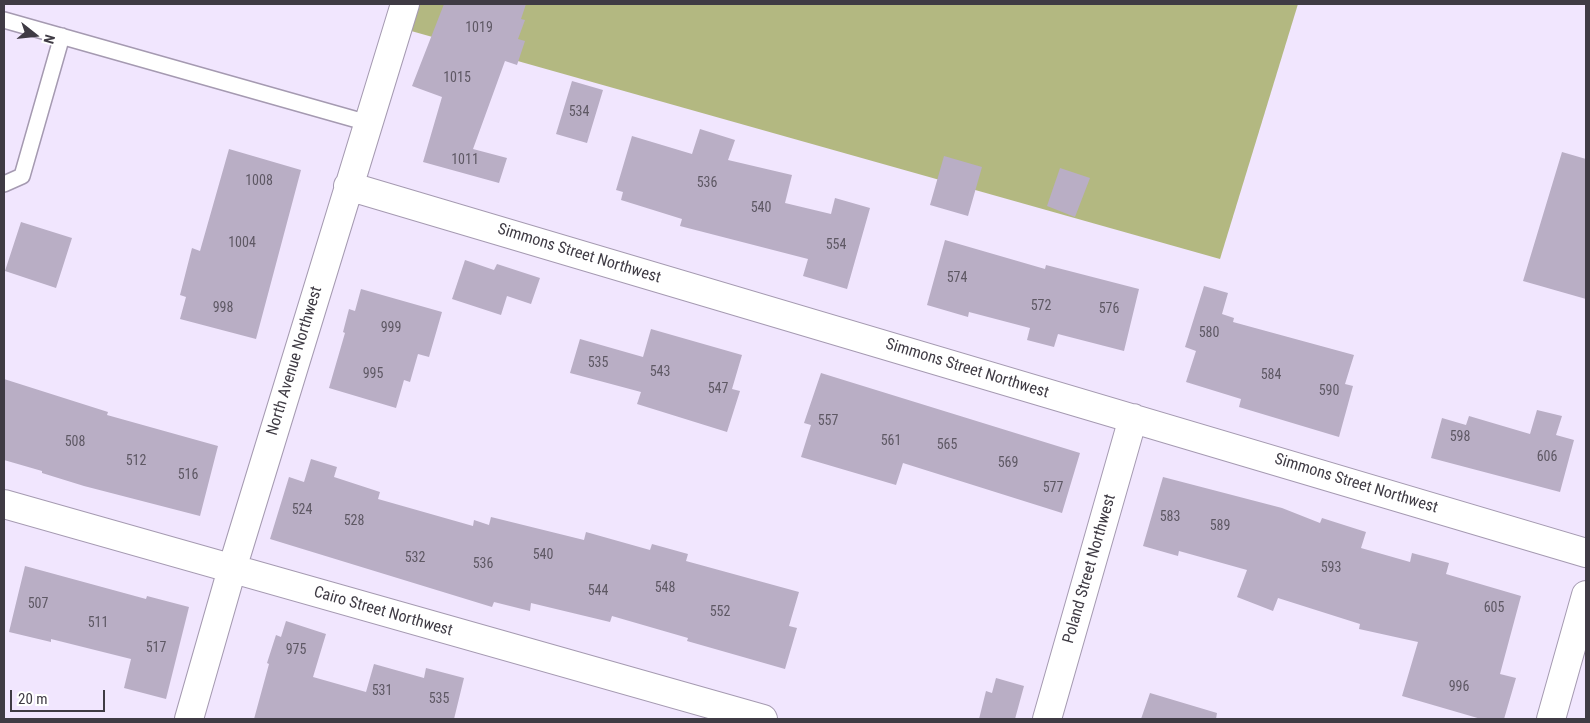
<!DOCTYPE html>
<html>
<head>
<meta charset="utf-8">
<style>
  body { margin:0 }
  #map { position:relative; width:1590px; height:723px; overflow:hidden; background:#f1e6fe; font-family:"Roboto Condensed",sans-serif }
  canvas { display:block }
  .frame { position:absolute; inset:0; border:5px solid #3f3b44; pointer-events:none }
  .north { position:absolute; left:10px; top:10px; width:50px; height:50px; -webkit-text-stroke:4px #fff; paint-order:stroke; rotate:106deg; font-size:14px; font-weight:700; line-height:20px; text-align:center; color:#3f3b44 }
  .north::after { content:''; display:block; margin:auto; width:18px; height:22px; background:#3f3b44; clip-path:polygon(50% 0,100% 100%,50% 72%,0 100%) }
  .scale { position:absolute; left:10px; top:690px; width:95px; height:22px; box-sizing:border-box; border:2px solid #3f3b44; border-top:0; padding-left:6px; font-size:15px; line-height:18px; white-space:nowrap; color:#3f3b44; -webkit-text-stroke:4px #fff; paint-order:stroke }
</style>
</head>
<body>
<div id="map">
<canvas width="1590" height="723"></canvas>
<div class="frame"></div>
<div class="north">N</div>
<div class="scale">20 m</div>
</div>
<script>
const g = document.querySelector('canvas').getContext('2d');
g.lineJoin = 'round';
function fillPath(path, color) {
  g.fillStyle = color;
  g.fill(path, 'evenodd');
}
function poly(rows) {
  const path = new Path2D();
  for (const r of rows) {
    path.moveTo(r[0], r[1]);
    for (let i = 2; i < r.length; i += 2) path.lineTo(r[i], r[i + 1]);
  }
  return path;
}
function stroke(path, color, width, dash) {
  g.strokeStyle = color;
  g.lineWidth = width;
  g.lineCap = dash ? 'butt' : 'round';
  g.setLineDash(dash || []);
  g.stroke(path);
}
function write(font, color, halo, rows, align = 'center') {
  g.font = font + ' "Roboto Condensed",sans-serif';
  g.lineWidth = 4;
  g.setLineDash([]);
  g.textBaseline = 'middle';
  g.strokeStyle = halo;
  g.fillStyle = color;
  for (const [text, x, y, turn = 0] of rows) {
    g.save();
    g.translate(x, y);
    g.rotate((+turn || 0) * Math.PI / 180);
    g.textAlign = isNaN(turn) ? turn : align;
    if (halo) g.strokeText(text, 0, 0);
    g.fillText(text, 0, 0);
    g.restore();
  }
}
fillPath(poly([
  [403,4,1298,4,1220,259,397,27]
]), '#b3b881');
fillPath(poly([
  [444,4,526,4,521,19,525,20,518,39,525,41,517,65,505,61,473,149,507,158,499,183,423,162,442,97,412,86],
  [572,81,603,90,587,143,556,134],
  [700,129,735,140,728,160,792,175,785,203,831,214,835,198,870,208,847,289,803,276,808,259,680,226,682,219,621,200,623,192,616,190,632,136,692,154],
  [229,149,301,170,256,339,180,319,186,297,180,295,192,248,200,251],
  [1562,152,1586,159,1586,299,1523,281],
  [944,156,982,167,968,216,930,205],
  [1060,168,1090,178,1075,217,1047,206],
  [21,222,72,238,56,288,5,271],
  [945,240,1045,269,1046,265,1139,289,1124,351,1058,334,1054,347,1027,340,1030,328,969,312,968,317,927,305],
  [465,260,494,270,497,264,540,278,531,304,507,296,501,315,452,299],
  [1204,286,1228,293,1222,314,1234,318,1233,322,1354,355,1345,384,1353,386,1339,437,1239,407,1241,399,1186,382,1196,351,1185,347],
  [361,289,442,312,429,357,418,354,410,382,404,380,396,408,329,388,345,333,343,332,349,309,355,311],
  [651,329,742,355,732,389,740,391,727,432,637,404,641,392,570,373,580,339,643,357],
  [821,373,1080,453,1062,513,903,463,896,485,801,457,811,425,804,423],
  [4,379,108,412,107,415,218,446,200,516,84,486,42,473,42,471,4,460],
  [1537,410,1562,416,1556,435,1574,440,1560,492,1431,458,1442,418,1466,425,1469,416,1530,434],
  [311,459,337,467,334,477,380,492,378,499,473,526,474,520,489,525,491,517,584,540,586,532,650,550,652,544,688,554,686,561,799,592,789,626,797,628,785,669,687,641,688,638,612,616,610,622,531,603,530,611,494,602,492,607,270,539,289,477,304,482],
  [1163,477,1282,508,1320,523,1322,518,1366,532,1361,548,1410,562,1412,553,1449,563,1446,574,1521,596,1500,674,1516,678,1504,719,1481,719,1402,696,1418,642,1359,629,1360,624,1278,598,1273,611,1237,597,1247,570,1179,551,1178,556,1143,546],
  [25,566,146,599,147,596,189,607,166,699,124,688,131,659,51,639,51,642,9,632],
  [286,621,326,634,313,677,366,692,374,664,424,678,426,668,464,678,454,719,254,719,269,664,267,663,276,635,281,637],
  [996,678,1024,686,1015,719,979,719,986,691,992,693],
  [1150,693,1217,713,1216,719,1141,719]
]), '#b9aec5');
const service = poly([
  [4,20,368,123],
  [4,184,22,176,62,36]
]);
const minor = poly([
  [348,186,1586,553],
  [4,504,763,719],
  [189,719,232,569,405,4],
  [1047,719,1133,418],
  [1551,719,1586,595]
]);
stroke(service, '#a59ab1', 18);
stroke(minor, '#a59ab1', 30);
stroke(service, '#fff', 15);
stroke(minor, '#fff', 28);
write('14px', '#5e5864', null, [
  ["1019",479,28],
  ["1015",457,78],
  ["534",579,112],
  ["1011",465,160],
  ["1008",259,181],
  ["536",707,183],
  ["540",761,208],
  ["1004",242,243],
  ["554",836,245],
  ["574",957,278],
  ["572",1041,306],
  ["998",223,308],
  ["576",1109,309],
  ["999",391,328],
  ["580",1209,333],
  ["535",598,363],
  ["543",660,372],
  ["995",373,374],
  ["584",1271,375],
  ["547",718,389],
  ["590",1329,391],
  ["557",828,421],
  ["598",1460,437],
  ["561",891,441],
  ["508",75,442],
  ["565",947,445],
  ["606",1547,457],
  ["512",136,461],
  ["569",1008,463],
  ["516",188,475],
  ["577",1053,488],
  ["524",302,510],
  ["583",1170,517],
  ["528",354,521],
  ["589",1220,526],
  ["540",543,555],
  ["532",415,558],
  ["536",483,564],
  ["593",1331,568],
  ["548",665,588],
  ["544",598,591],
  ["507",38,604],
  ["605",1494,608],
  ["552",720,612],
  ["511",98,623],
  ["517",156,648],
  ["975",296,650],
  ["996",1459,687],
  ["531",382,691],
  ["535",439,699]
]);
write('16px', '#3f3b44', '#fff', [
  ["Simmons Street Northwest",579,254,17],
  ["North Avenue Northwest",295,361,-73],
  ["Simmons Street Northwest",967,369,17],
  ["Simmons Street Northwest",1356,484,17],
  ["Poland Street Northwest",1090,569,-74],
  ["Cairo Street Northwest",383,612,16]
]);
</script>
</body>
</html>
